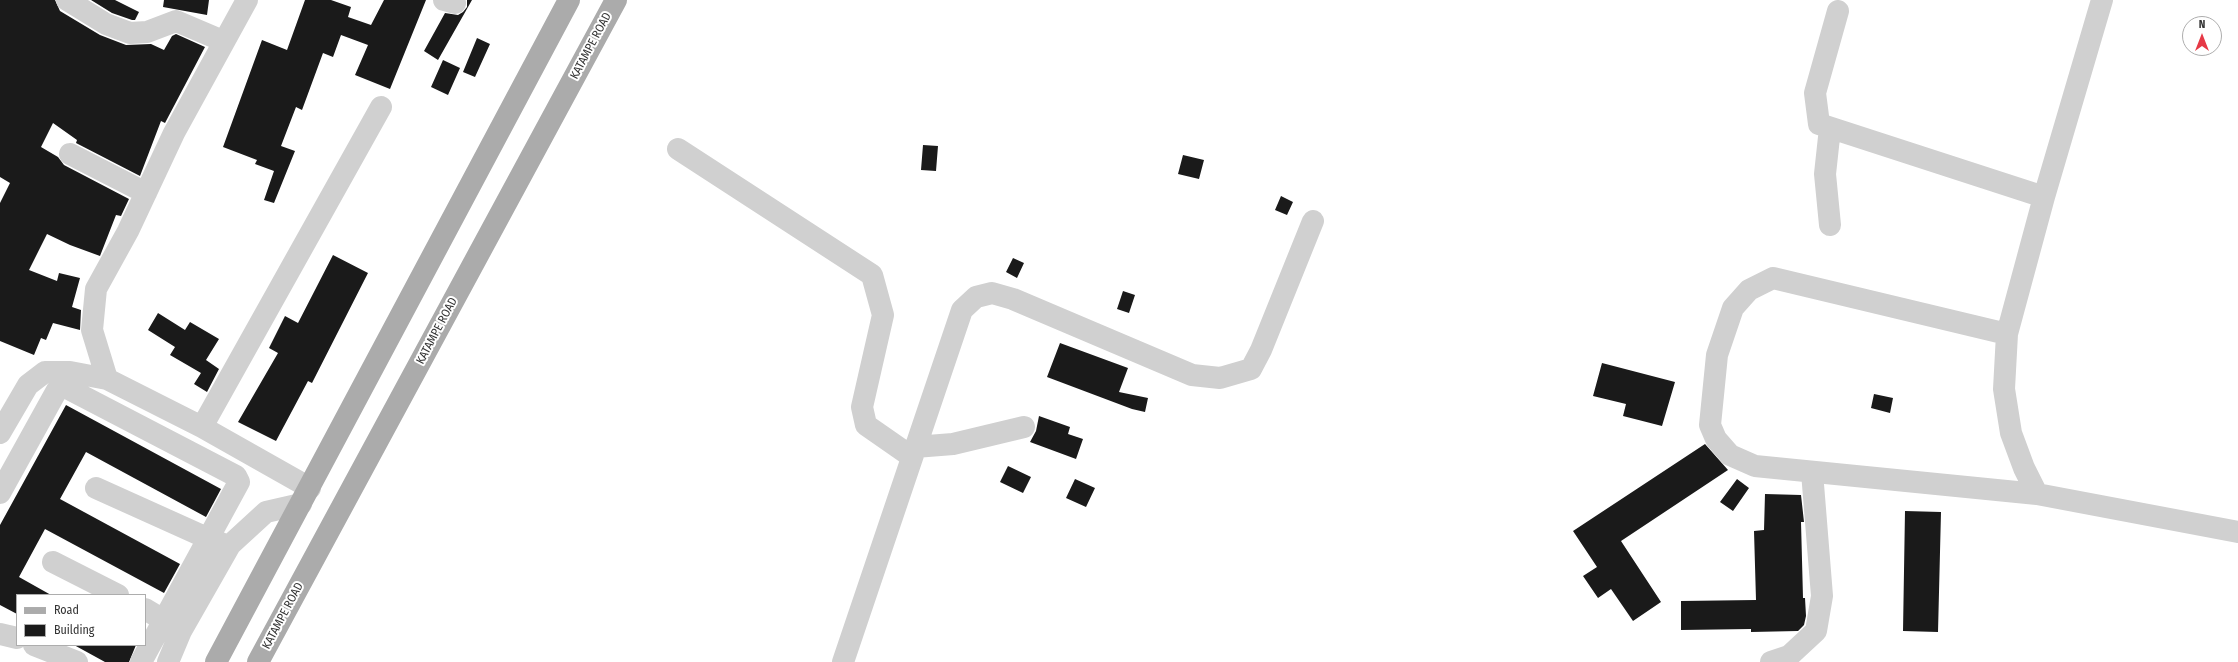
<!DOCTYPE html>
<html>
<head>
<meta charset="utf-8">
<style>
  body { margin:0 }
  #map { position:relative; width:2238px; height:662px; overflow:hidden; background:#fff; font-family:"Fira Sans Condensed",sans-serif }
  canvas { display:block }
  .legend { position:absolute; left:16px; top:594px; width:130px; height:52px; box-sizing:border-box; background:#fff; border:1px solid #adadad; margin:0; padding:5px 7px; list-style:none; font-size:12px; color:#333 }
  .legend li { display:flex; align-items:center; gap:8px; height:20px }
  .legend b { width:20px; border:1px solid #adadad }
  .north { position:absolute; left:2182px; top:16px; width:40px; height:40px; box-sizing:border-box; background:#fff; border:1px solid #adadad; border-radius:50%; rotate:0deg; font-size:11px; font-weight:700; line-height:16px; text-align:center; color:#333 }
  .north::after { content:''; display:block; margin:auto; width:14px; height:18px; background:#e63946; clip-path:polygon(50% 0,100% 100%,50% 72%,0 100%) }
</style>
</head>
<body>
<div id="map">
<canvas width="2238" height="662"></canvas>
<ul class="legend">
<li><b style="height:5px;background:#ababab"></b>Road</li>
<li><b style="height:11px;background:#1a1a1a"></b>Building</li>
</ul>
<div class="north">N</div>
</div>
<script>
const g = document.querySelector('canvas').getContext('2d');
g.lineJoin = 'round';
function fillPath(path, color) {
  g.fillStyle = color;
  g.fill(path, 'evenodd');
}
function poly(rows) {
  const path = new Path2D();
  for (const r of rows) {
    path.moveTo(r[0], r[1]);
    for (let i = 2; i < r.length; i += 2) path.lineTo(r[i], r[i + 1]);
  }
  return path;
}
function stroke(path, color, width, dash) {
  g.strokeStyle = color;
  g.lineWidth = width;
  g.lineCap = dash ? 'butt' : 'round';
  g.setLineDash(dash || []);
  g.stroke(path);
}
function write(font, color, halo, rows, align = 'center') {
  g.font = font + ' "Fira Sans Condensed",sans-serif';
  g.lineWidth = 4;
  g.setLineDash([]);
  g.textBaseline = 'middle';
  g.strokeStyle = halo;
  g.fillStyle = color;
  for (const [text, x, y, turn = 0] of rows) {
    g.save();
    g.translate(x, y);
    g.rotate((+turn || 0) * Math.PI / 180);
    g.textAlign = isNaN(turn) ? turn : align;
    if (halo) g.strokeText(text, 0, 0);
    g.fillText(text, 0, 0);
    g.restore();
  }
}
fillPath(poly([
  [0,0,55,0,60,11,100,35,126,45,151,44,164,50,172,36,176,34,205,47,165,123,161,121,140,176,76,143,77,140,53,123,41,147,58,157,64,165,129,199,121,216,116,215,100,256,70,245,47,234,29,270,57,281,59,273,80,278,72,307,81,310,80,330,53,323,46,340,41,338,34,355,0,341,0,203,10,183,0,177],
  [91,0,115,0,139,12,135,20,132,20,112,13],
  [164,0,209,0,207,15,163,7],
  [305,0,331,0,351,7,348,17,371,25,384,0,426,0,390,89,355,75,368,45,341,35,333,57,323,53,302,110,296,107,281,146,295,151,274,203,264,200,274,171,255,164,257,160,223,147,262,40,287,50],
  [467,0,472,0,438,60,424,51,445,13,458,15,463,12,467,7],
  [477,38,490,44,475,77,463,72],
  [443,60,460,68,448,95,431,87],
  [923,145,938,146,936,171,921,170],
  [1183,155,1204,160,1199,179,1178,174],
  [1281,196,1293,202,1287,215,1275,210],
  [333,255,368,273,312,383,308,381,276,441,238,422,278,353,269,348,285,316,298,323],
  [1013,258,1024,263,1017,278,1006,272],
  [1123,291,1135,295,1129,313,1117,309],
  [158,313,185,330,190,322,219,339,206,360,219,369,207,392,194,384,201,373,170,355,175,347,148,330],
  [1060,343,1128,368,1119,392,1148,398,1145,412,1132,409,1047,377],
  [1602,363,1675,382,1662,426,1623,416,1626,404,1593,396],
  [1874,394,1893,398,1890,413,1871,408],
  [66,405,221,489,206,517,86,452,60,499,180,564,164,593,45,529,19,577,51,595,17,595,17,614,0,605,0,525],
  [1039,416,1070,427,1068,434,1083,439,1076,459,1030,442,1036,431],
  [1705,444,1728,470,1621,541,1661,602,1633,621,1611,589,1598,598,1583,576,1597,567,1573,531],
  [1008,466,1031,477,1023,493,1000,482],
  [1075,479,1095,488,1086,507,1066,498],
  [1737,479,1749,488,1733,511,1720,502],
  [1765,494,1801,495,1804,522,1801,522,1803,598,1805,598,1806,616,1804,625,1798,631,1751,632,1751,629,1681,630,1681,601,1756,600,1754,531,1764,530],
  [1905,511,1941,512,1938,632,1903,631],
  [74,645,136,645,129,662,105,662]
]), '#1a1a1a');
stroke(poly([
  [67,0,106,24,130,33,147,32,176,21,223,41],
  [444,0,455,3],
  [1838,11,1815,93,1819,124,2044,197],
  [1830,128,1825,174,1830,225],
  [678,149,872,275,883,315,862,407,866,425,912,457],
  [70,154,146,193],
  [2007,334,1773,278,1749,290,1733,308,1717,355,1710,425,1716,439,1730,455,1755,466,2037,494,2238,532],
  [107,379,92,330,96,289,128,231,174,133,247,0],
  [202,427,381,107],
  [0,433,28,385,45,372,70,372,107,379,202,427,310,488],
  [915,447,953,444,1024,427],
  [96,488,207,538,221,543],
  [0,493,57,390,65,387,236,476,239,482,141,662],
  [2037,494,2024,468,2011,433,2004,389,2007,334,2044,197,2102,0],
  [53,562,118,595],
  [145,609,175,627],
  [0,634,17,638],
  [34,645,77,662],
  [168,662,181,631,230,545,266,512,301,504],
  [843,662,962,310,976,297,992,293,1013,299,1192,375,1220,378,1251,369,1261,350,1313,221],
  [1771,662,1789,656,1816,631,1822,596,1812,472]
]), '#d0d0d0', 22);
stroke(poly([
  [216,662,569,0],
  [258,662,616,0]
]), '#ababab', 22);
write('12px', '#333', '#fff', [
  ["KATAMPE ROAD",591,46,-62],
  ["KATAMPE ROAD",437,331,-62],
  ["KATAMPE ROAD",283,616,-62]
]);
</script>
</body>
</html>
